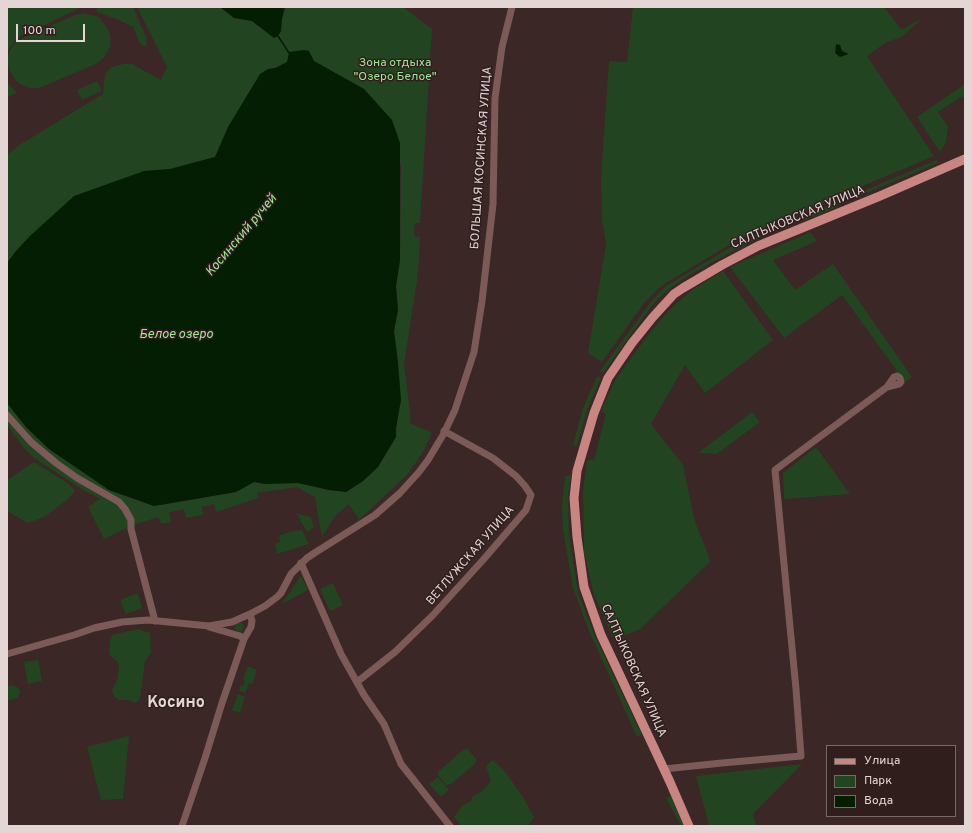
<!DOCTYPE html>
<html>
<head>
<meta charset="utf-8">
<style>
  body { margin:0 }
  #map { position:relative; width:972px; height:833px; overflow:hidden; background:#3a2726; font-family:Overpass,sans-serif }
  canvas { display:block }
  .frame { position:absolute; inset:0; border:8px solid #e3d6d5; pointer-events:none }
  .legend { position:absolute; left:826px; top:745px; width:130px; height:72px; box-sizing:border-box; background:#301e1d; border:1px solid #786867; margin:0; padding:5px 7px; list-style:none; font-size:12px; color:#e3d6d5 }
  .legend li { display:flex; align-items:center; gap:8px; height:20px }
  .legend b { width:20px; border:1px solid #786867 }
  .scale { position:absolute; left:16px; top:24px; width:69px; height:18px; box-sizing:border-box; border:2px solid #e3d6d5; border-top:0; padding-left:5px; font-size:12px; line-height:14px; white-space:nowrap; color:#e3d6d5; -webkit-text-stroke:3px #301e1d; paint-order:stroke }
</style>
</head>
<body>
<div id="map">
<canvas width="972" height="833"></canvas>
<div class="frame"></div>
<ul class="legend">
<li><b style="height:5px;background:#c98582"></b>Улица</li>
<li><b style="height:11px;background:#234421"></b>Парк</li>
<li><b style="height:11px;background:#041e04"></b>Вода</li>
</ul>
<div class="scale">100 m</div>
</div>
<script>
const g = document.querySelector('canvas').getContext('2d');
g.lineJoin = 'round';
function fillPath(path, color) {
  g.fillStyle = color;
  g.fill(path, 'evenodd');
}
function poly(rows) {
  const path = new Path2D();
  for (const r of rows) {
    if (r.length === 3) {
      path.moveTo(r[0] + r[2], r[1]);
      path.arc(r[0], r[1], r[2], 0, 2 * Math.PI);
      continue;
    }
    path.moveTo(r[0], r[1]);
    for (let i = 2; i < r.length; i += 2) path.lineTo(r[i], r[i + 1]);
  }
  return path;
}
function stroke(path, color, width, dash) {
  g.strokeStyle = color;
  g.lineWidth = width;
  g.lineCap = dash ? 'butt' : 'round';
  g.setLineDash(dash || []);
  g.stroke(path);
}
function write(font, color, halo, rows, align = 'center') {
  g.font = font + ' Overpass,sans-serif';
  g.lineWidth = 3;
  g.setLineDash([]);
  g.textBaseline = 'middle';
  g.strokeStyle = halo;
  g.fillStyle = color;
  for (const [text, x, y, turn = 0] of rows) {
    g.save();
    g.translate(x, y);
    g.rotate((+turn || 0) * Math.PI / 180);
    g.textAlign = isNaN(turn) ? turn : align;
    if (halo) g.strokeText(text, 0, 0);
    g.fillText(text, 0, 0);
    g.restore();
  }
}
fillPath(poly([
  [7,7,82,7,17,38,7,52],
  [96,7,133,7,147,39,146,47,140,44,133,27,119,20,97,12],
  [137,7,220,7,234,18,252,21,274,38,281,31,282,19,285,7,403,7,432,29,420,223,415,223,414,236,420,237,419,257,417,280,404,365,411,419,410,423,432,433,423,452,407,475,359,520,349,504,336,515,322,537,315,497,297,487,257,493,258,498,216,512,214,504,202,507,203,515,186,518,184,509,171,512,169,513,171,522,162,524,158,517,128,527,104,539,88,507,100,499,83,490,34,458,23,447,7,425,7,403,26,427,49,449,109,490,154,506,236,492,254,482,265,484,298,483,329,490,346,492,363,481,378,467,396,437,398,363,394,331,398,310,396,286,400,260,401,165,364,89,313,61,287,62,275,68,268,69,228,127,215,157,170,169,144,171,30,236,16,251,7,263,7,155,21,144,103,94,105,75,110,68,123,64,132,64,161,80,167,67],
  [633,7,884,7,901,29,903,29,923,18,901,37,885,43,867,56,934,156,765,227,737,240,661,286,644,303,602,362,588,353,606,244,602,219,601,178,609,61,627,62],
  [84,13,99,17,108,29,110,35,111,45,104,58,96,64,39,88,29,88,20,84,16,81,10,71,7,62,9,52,15,43,23,38,75,15],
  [97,81,102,91,82,100,77,90],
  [7,82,17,93,7,97],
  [965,84,965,100,962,96,938,112,948,127,946,142,940,152,917,117],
  [937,160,938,163,852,199,851,196],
  [835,203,837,207,803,221,801,217],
  [766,232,767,235,735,250,689,275,669,289,654,303,603,373,600,371,653,299,666,286,733,246],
  [810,232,817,241,773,260,795,290,833,264,912,377,905,382,842,295,784,338,730,267],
  [723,271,773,340,705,393,685,365,651,424,683,465,695,522,709,556,710,562,640,629,617,639,613,638,594,595,584,552,583,492,587,460,594,460,606,414,601,411,615,380,651,331,670,309,692,290],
  [597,376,601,378,587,410,577,446,573,445,583,408],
  [752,412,760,422,717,454,698,453],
  [816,447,850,494,784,499,783,473],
  [34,462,69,484,75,491,67,500,44,517,28,523,7,511,7,480],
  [571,475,568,497,569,534,578,592,594,634,642,735,637,737,589,631,573,588,563,530,562,505,565,476],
  [296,513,311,517,314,528,307,532],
  [302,530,309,544,277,554,275,544,280,542,279,536,289,532],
  [301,575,308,590,282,604],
  [333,583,343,605,330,611,320,589],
  [138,593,142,608,126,614,120,600],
  [239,627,4.5],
  [139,629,150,633,151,653,145,661,140,699,136,703,128,700,119,700,114,696,112,690,117,680,119,665,117,661,110,656,109,650,110,641,112,636,115,634],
  [38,660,42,681,28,684,24,662],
  [248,666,257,670,252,684,249,683,245,693,239,691,241,685,243,686,245,681,243,680],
  [12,685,19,688,20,692,19,695,17,698,7,701,7,686],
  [238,694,245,697,240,713,232,710],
  [129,736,123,799,101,800,87,747],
  [464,749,468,749,476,759,476,763,451,784,446,785,438,775,438,772],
  [493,760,506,773,523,797,534,817,528,826,462,826,454,817,462,806,471,801,472,797,481,792,491,781,486,766],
  [802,764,753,814,756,826,709,826,696,776],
  [438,777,449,790,441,797,429,784],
  [671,796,682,820,684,826,681,826,666,798]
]), '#234421');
fillPath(poly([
  [220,7,285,7,282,19,281,31,278,36,274,38,252,21,234,18],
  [836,44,840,45,842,51,849,54,840,57,835,53],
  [304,50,309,51,314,61,364,89,392,120,400,143,400,260,396,286,398,310,394,331,398,363,401,400,396,428,396,437,378,467,363,481,346,492,329,490,298,483,265,484,254,482,236,492,154,506,109,490,49,449,26,427,7,403,7,263,16,251,30,236,74,196,144,171,170,169,215,157,228,127,260,74,268,69,275,68,287,62,289,52]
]), '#041e04');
stroke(poly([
  [278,36,289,53]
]), '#041e04', 1.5);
stroke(poly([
  [7,415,31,442,56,463,77,478,119,502,125,509,131,520,131,529,155,621],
  [301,563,341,654,364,695,384,724,401,764,450,826],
  [209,627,240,636,244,639],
  [7,654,74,635,94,628,122,622,148,620,209,626,232,622,250,614,265,606,277,597,281,593,291,574,307,558,316,552,375,515,400,493,419,472,428,460,443,435,455,410,474,352,482,301,493,204,495,98,502,47,512,7],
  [357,682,395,652,433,615,483,560,526,510,531,495,525,486,516,476,493,458,444,431],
  [664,769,722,763,801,756,796,689,775,470,887,387,899,384,901,382,900,378,897,376,894,377,887,387],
  [182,826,205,758,222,703,244,639,251,627,252,621,250,614]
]), '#7c5a58', 7);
stroke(poly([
  [689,826,670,782,601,635,584,587,577,537,574,498,577,471,594,413,608,378,632,343,653,317,674,294,683,288,722,265,758,246,880,196,965,159]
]), '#c98582', 9);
write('12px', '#9de798', '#301e1d', [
  ["Зона отдыха",395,64],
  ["\"Озеро Белое\"",395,78]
]);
write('12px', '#e3d6d5', '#301e1d', [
  ["БОЛЬШАЯ КОСИНСКАЯ УЛИЦА",482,158,-86],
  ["САЛТЫКОВСКАЯ УЛИЦА",798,218,-23],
  ["ВЕТЛУЖСКАЯ УЛИЦА",471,556,-49],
  ["САЛТЫКОВСКАЯ УЛИЦА",633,671,66]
]);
write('italic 13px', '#9ee899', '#301e1d', [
  ["Косинский ручей",242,236,-50],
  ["Белое озеро",176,335]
]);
write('bold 16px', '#e3d6d5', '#301e1d', [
  ["Косино",176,704]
]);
</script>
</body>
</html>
